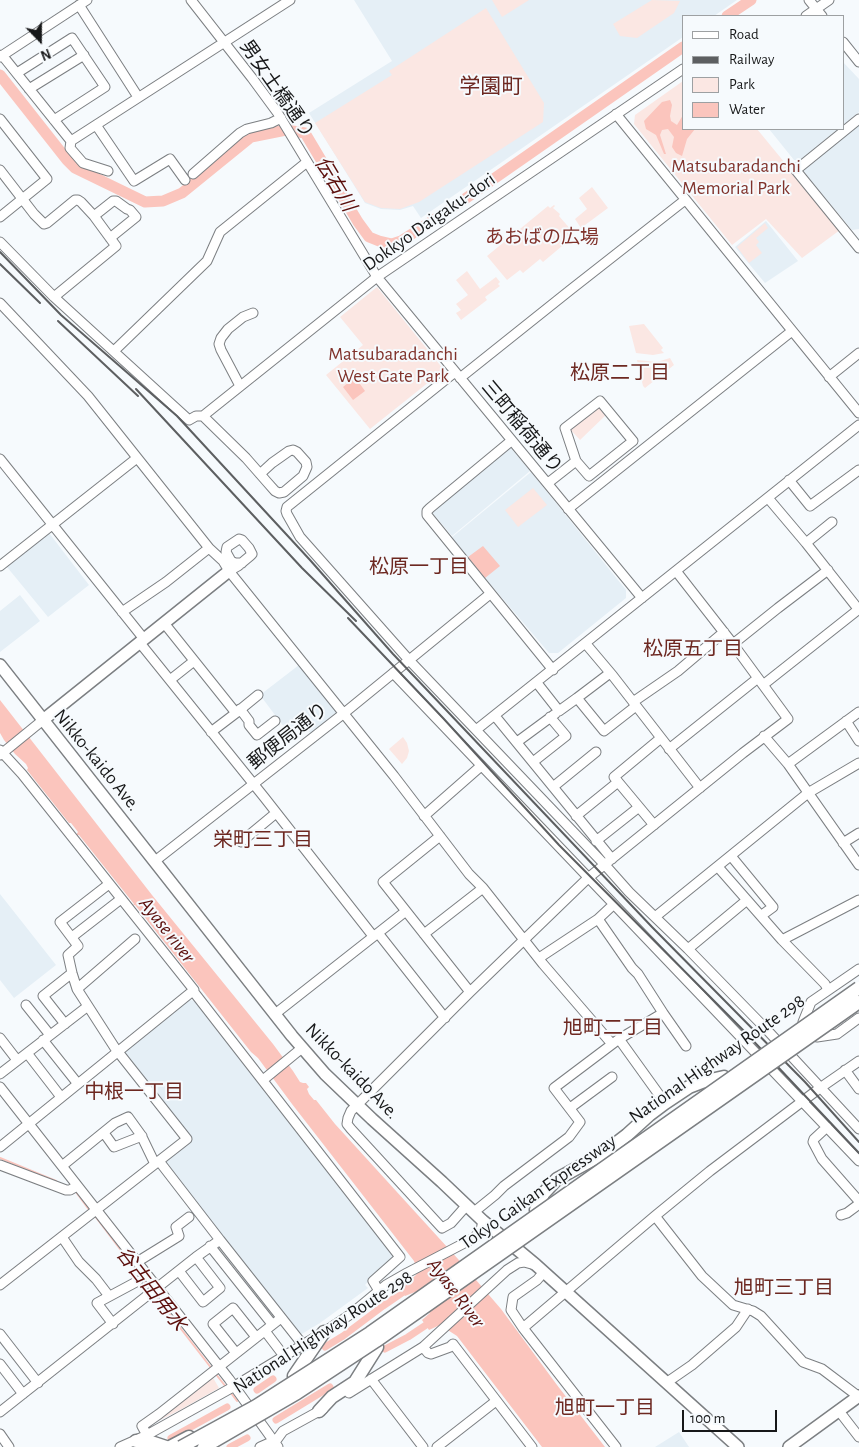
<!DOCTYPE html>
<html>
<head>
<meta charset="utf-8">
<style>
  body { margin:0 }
  #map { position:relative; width:859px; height:1447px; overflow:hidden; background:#f6fafd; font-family:"Alegreya Sans",sans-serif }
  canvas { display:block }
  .legend { position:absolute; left:682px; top:15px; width:162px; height:115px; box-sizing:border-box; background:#f6fafd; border:1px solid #9da0a2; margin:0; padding:6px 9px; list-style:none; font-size:15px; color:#171819 }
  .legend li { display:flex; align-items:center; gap:10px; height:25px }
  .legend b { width:25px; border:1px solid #9da0a2 }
  .north { position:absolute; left:15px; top:15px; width:50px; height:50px; -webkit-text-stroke:4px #f6fafd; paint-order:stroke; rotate:158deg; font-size:14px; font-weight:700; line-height:20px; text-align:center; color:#171819 }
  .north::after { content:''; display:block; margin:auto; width:18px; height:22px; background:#171819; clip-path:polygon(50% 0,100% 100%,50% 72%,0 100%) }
  .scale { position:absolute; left:682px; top:1410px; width:95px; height:22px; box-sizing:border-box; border:2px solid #171819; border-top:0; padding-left:6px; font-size:15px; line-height:18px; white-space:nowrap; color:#171819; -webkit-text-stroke:4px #f6fafd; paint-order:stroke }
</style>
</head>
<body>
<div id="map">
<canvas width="859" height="1447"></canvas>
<ul class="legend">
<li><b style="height:6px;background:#fff"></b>Road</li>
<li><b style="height:6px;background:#5d5f61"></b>Railway</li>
<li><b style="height:14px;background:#fbe7e3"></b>Park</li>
<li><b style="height:14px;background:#fbc5bd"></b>Water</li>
</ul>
<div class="north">N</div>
<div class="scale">100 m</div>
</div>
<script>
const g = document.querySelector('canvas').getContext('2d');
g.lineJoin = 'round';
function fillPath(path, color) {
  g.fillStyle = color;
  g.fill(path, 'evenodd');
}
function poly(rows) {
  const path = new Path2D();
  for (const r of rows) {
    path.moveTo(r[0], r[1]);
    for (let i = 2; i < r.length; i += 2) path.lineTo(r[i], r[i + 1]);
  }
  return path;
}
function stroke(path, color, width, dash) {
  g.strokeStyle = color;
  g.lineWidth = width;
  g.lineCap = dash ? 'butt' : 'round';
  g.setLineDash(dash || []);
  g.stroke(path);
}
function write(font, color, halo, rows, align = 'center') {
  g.font = font + ' "Alegreya Sans","Noto Sans JP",sans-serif';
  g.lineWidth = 4;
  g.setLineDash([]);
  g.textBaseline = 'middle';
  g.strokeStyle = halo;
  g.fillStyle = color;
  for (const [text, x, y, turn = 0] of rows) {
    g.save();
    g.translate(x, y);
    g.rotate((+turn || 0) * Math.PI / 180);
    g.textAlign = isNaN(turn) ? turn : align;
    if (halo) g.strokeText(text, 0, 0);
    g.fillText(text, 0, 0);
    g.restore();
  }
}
fillPath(poly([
  [354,0,737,0,714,16,683,16,683,37,421,218,413,206,400,210,381,209,365,203,309,113,392,61],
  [843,62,859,79,859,112,843,125],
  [859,123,859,229,852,230,804,172,805,168],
  [769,129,838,129,800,160,794,160],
  [766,221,798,261,765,283,735,247],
  [510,447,530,471,452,536,432,512],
  [531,472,626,590,626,598,558,653,549,653,451,538],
  [49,533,89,585,48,617,7,567],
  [20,595,40,621,0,652,0,611],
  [299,665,337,713,311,734,302,723,299,725,297,723,287,731,260,695],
  [0,894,56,965,14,998,0,980],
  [189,1000,197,1001,391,1250,393,1258,374,1275,365,1285,368,1288,320,1323,300,1335,165,1162,191,1138,125,1052],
  [679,1432,689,1447,655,1447]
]), '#e5eff6');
fillPath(poly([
  [492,0,529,0,502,17],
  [652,0,680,1,674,13,637,38,620,36,613,24],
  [486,8,544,103,543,122,419,202,400,209,381,208,365,202,315,123,392,75,389,71],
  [683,81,683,129,757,129,840,230,802,258,766,219,732,245,634,124,635,115],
  [592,187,608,208,581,228,575,219,587,209,579,198],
  [554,205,555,206,553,208,560,214,559,216,572,231,571,233,574,236,543,262,540,259,523,273,520,270,507,280,487,256,548,206,550,208],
  [765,223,768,228,756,238,759,242,756,245,762,253,749,263,737,247],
  [467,271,480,289,496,277,500,282,498,284,500,286,485,297,487,300,461,320,456,313,461,310,456,304,468,295,456,280],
  [377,287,444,370,370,429,326,375,363,345,340,317],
  [644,324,663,348,661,350,664,353,653,355,636,353,629,326],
  [670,358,674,365,645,388,643,386,637,360,657,362],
  [597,405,607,414,580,440,569,428],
  [533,488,547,505,518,527,505,510],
  [403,737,407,743,409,751,407,758,402,764,389,749],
  [212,1376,219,1388,180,1410,148,1426]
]), '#fbe7e3');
fillPath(poly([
  [670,100,672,105,670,116,671,121,677,125,683,115,683,129,695,129,687,139,682,156,676,153,672,147,674,137,668,129,662,130,660,135,666,154,664,154,656,135,646,129,644,121,662,102],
  [355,377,365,391,353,400,343,387],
  [483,546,500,566,485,578,468,557],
  [0,700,152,895,273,1044,293,1071,300,1082,303,1083,306,1083,309,1087,307,1089,309,1094,314,1100,316,1100,335,1124,458,1259,501,1309,557,1385,605,1447,542,1447,457,1336,440,1325,429,1330,422,1320,430,1313,415,1292,405,1296,400,1287,415,1276,418,1272,414,1261,292,1104,258,1058,251,1052,135,905,132,906,134,904,79,835,76,835,78,832,71,823,69,823,27,770,28,768,26,764,15,754,4,740,0,733]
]), '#fbc5bd');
stroke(poly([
  [0,1158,56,1181],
  [76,1192,90,1211],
  [95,1216,151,1290],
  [154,1294,212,1369],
  [215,1373,226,1387],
  [231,1393,237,1401]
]), '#fbc5bd', 2);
stroke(poly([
  [325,1347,343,1336,383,1306,409,1288],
  [385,1349,408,1337,432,1321],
  [257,1390,273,1379],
  [276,1420,330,1387],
  [171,1438,227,1407],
  [230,1447,247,1438]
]), '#fbc5bd', 7);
stroke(poly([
  [727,16,751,0],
  [0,75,67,160,75,168,145,202,163,201,182,193,251,137,286,130,305,133,358,222,369,237,379,241,392,244,401,241,449,210,683,47]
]), '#fbc5bd', 11);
const minor = poly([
  [191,0,252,78,277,112,377,277,642,598],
  [809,0,822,16],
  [79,5,138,97],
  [806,16,829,0],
  [843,42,859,62],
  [2,55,71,141,290,0],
  [0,57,87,0],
  [17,73,72,38,105,87,54,120],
  [29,89,84,55],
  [616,114,859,413],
  [0,119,47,179,0,217],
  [96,125,134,181,170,159,185,180],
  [71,141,70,148,83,163,108,171],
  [794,168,859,248],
  [0,170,34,214,44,224,47,223,75,200,78,200,81,202,94,216,116,246,54,297],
  [796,170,859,119],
  [193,174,240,133,247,129,271,123,281,118],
  [94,216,113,201,116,201,127,209,130,210,136,217,110,238],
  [0,242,54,297,189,420,196,416,203,416,246,458,267,482,275,491,279,493,284,492,303,476,307,467,306,462,297,452,293,450,289,451,272,463,260,474],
  [0,303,88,396,209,548,223,561,229,571,394,776,469,874,483,888,543,964,612,1044],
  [114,351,207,261,220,232,307,162],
  [455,372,292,503,287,507,286,511,287,514,300,537,409,660,605,865,629,892,688,949,768,1031,859,1129],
  [829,377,859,353],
  [460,378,569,291,685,200],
  [240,386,221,350,219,344,221,338,228,329,243,317,253,313],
  [203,416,377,277,683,69],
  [511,441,430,508,427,511,427,515,553,670],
  [0,459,144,639],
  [789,480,810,506,859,470],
  [548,483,576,461,589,476,633,441,600,401,565,428,576,461],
  [768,498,806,543,859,610],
  [568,509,792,331],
  [806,543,832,522],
  [0,566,137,458],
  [229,571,238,566,250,556,252,554,249,548,242,540,239,539,227,547,226,552,231,561,235,563,242,563],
  [122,612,166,582,209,548],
  [164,623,236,713,211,732],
  [140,643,264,797,373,936],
  [586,644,613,676,700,788],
  [733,644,778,608,828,570],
  [393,673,859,1161],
  [170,680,194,661],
  [537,683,559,711,577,698,604,731,636,706],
  [763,685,859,609],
  [577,698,610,673],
  [633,702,678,671,724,632],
  [240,709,249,721,249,725,257,735,275,721],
  [236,713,258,695],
  [495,716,612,859],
  [846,721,859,741],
  [476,730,859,425],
  [764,736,788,764,859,865],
  [517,742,555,714],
  [669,749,758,678],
  [0,750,22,774,194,990,0,1147],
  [0,755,43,720],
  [533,762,566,736,550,717],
  [788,764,859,712],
  [553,787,596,752],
  [424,816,481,766],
  [576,816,618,782],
  [654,825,614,777,661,738],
  [440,836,383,882,470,992],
  [596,841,639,807],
  [241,842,276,813],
  [843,843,859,833],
  [731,856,773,907,762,915],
  [155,861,343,714,490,594],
  [718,867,782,940,825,984,828,990],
  [655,917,808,793,859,763],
  [378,933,445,1018],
  [424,934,483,888],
  [72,937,121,899],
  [782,940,859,900],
  [688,949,747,900],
  [539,958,598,919,613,905],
  [77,989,135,939],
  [193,991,400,1257,373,1281,379,1291],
  [26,1005,50,1035],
  [663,1013,686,1046],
  [275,1014,406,911],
  [803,1022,811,1002,859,969],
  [65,1024,43,996,72,973],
  [817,1037,837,1034,859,1018],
  [0,1038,17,1060],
  [619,1039,665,1103],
  [43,1040,78,1084],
  [27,1053,61,1097],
  [845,1070,859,1089],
  [0,1074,88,1006],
  [263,1080,302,1048],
  [0,1087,229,1379,278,1447],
  [570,1108,612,1077],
  [827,1127,814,1139,813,1142,822,1159,859,1201],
  [104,1133,114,1147,142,1136],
  [0,1165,66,1190,70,1190,77,1186],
  [62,1166,115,1123,128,1117,141,1135,155,1164],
  [467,1205,451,1223,442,1228,351,1129,347,1124,348,1118,351,1111,470,992,588,878,743,753,788,719,733,644,676,571],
  [474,1212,495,1195,504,1186,569,1137,580,1122,554,1088,619,1039,663,1013,638,974,632,968,598,919],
  [841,1215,847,1213,859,1204],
  [655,1216,702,1276,733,1305,753,1311,761,1316,803,1362,822,1369,859,1397],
  [62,1237,79,1262,96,1279,109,1296],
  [220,1240,303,1345],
  [210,1246,272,1324],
  [137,1262,179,1236,176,1227,189,1217],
  [179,1271,203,1302,220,1288,196,1257],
  [543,1273,537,1280,513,1297,511,1310,523,1328,616,1447],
  [0,1285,187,1139,115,1048,77,989,72,973,68,955,78,946,60,922,109,884],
  [113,1324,97,1303,138,1281],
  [523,1328,655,1216,710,1171,820,1088,859,1061],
  [265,1331,284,1356],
  [0,1334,38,1383],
  [423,1347,428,1353,431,1354,450,1347,453,1344,532,1447],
  [236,1353,213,1324,233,1308,256,1337],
  [0,1364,23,1394],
  [371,1379,423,1447],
  [666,1383,692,1365,736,1327,748,1309],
  [349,1393,423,1347,507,1270,518,1263,524,1262,535,1265],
  [839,1411,859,1437],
  [0,1412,196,1257,220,1240,159,1161],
  [0,1434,9,1447],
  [147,1435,142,1426,159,1414,281,1318],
  [120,1447,147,1435,233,1387,324,1332,351,1314,386,1285,407,1273,474,1238,481,1230,483,1221],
  [260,1447,269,1443,275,1442,283,1431,323,1409],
  [437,1447,496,1401]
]);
const major = poly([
  [0,665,292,1036,325,1074,372,1119,442,1182,483,1221,536,1265,738,1447],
  [43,720,229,571],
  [789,1447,859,1396]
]);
const highway = poly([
  [536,1210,543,1194,557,1179,601,1155,627,1135,649,1115,665,1103,689,1087,702,1082,724,1077],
  [294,1376,324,1332],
  [319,1411,332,1397,355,1382,377,1347],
  [136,1441,148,1441,166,1447],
  [170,1447,189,1437]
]);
stroke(minor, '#7c7f82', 11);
stroke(major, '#7c7f82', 14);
stroke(highway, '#7c7f82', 15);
stroke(minor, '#fff', 9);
stroke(major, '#fff', 11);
stroke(highway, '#fff', 12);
stroke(poly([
  [0,252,61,315,177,416,310,560,393,654,448,712,652,927,805,1082,859,1142],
  [0,264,40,303],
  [58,321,138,396],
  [136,389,302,568,356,621],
  [348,618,443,718,559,845,744,1031,859,1153]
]), '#5d5f61', 2);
const highwayBridge = poly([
  [181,1447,256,1406,370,1333,859,988],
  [204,1447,297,1393,376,1341,859,1002]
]);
stroke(highwayBridge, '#7c7f82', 15, []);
stroke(highwayBridge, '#fff', 12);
write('19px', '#171819', '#f6fafd', [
  ["男女土橋通り",277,89,55],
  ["Dokkyo Daigaku-dori",429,222,-35],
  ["三町稲荷通り",522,427,50],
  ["郵便局通り",288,736,-38],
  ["Nikko-kaido Ave.",97,760,51],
  ["National Highway Route 298",717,1059,-35],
  ["Nikko-kaido Ave.",352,1071,46],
  ["Tokyo Gaikan Expressway",538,1192,-35],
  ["National Highway Route 298",323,1332,-33]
]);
write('19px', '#80322b', '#f6fafd', [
  ["Matsubaradanchi",736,166],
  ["Memorial Park",736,188],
  ["あおばの広場",542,237],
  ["Matsubaradanchi",393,354],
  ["West Gate Park",393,376]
]);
write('italic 20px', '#5b0e0b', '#f6fafd', [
  ["伝右川",335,184,59],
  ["Ayase river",167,930,52],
  ["谷古田用水",151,1289,52],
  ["Ayase River",456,1293,53]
]);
write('20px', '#6d2821', '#f6fafd', [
  ["松原二丁目",620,373],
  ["松原一丁目",419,567],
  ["松原五丁目",693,649],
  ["栄町三丁目",263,840],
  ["旭町二丁目",613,1028],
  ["中根一丁目",134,1092],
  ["旭町三丁目",784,1288],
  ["旭町一丁目",605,1408]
]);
write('21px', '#6d2821', '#f6fafd', [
  ["学園町",491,87]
]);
</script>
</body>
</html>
